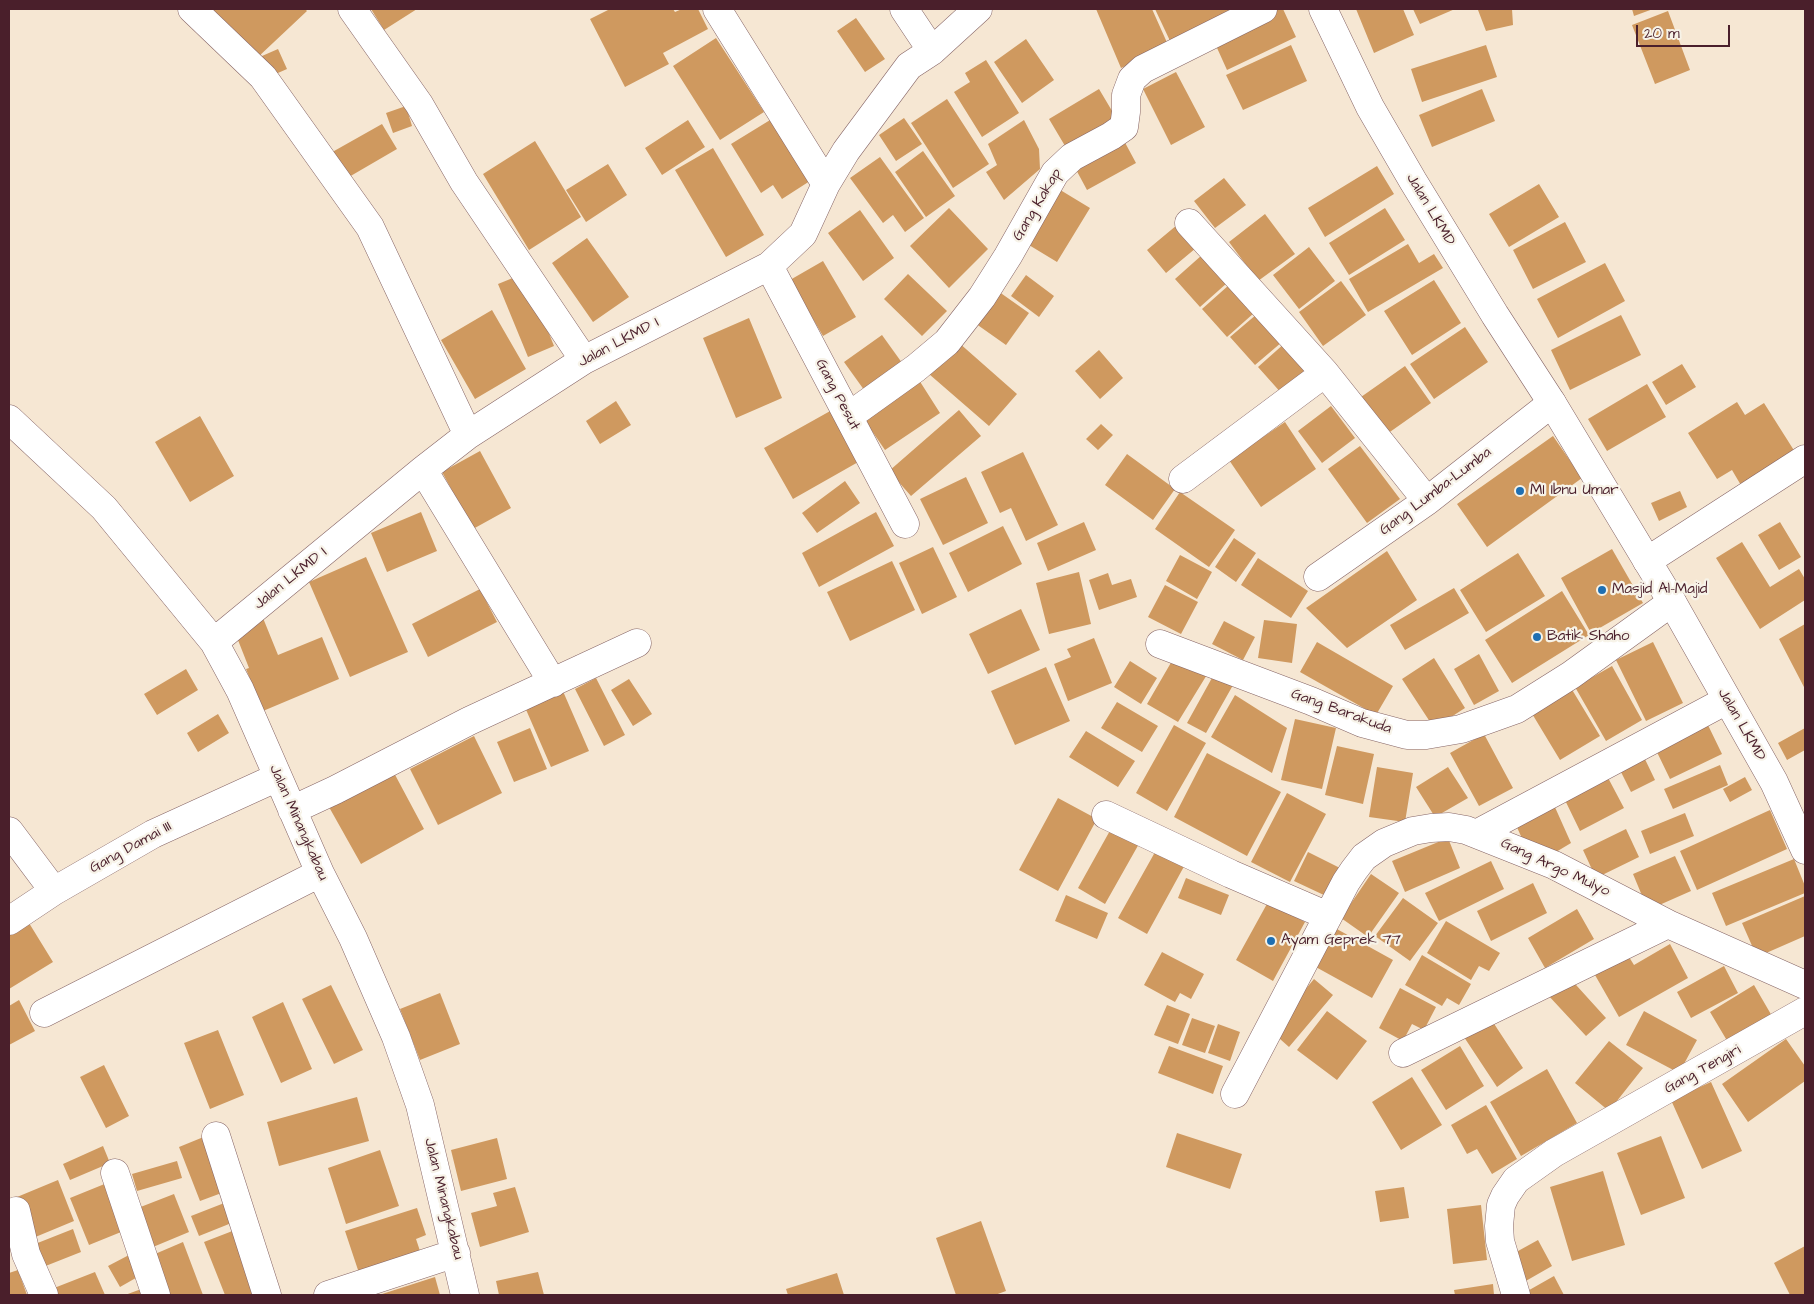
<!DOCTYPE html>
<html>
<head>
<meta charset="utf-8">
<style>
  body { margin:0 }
  #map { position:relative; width:1814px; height:1304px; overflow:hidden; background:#f6e7d3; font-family:"Architects Daughter",sans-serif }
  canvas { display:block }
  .frame { position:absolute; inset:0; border:10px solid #4a1f2b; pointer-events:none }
  .scale { position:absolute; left:1636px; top:25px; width:94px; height:22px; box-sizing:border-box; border:2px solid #4a1f2b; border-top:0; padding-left:6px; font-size:15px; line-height:18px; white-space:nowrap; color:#4a1f2b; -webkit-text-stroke:4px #f7f3e8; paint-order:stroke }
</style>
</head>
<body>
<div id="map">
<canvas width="1814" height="1304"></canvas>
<div class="frame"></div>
<div class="scale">20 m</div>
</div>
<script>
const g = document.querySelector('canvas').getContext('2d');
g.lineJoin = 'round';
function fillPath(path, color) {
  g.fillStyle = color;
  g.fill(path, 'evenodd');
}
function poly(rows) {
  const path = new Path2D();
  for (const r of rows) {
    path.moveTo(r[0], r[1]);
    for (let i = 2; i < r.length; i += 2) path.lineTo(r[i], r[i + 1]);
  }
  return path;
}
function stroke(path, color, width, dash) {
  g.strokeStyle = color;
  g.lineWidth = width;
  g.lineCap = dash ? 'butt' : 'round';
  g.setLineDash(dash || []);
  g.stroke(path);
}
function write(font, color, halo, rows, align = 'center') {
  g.font = font + ' "Architects Daughter",sans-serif';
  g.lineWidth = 4.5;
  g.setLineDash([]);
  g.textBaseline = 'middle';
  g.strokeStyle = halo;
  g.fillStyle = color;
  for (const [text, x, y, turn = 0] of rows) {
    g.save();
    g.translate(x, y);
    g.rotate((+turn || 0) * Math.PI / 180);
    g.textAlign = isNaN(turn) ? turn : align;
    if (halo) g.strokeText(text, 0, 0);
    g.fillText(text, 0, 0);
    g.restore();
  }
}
fillPath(poly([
  [211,9,305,9,307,11,257,58],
  [371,9,417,9,384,30],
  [610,9,673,9,675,12,682,9,698,9,708,29,663,53,669,64,625,87,590,19],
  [1096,9,1152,9,1169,47,1121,68],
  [1155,9,1241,9,1171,43],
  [1278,9,1283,9,1296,37,1227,70,1213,39],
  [1356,9,1403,9,1414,35,1374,53],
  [1413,9,1455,9,1420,24],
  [1482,9,1512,9,1513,25,1486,31,1478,10],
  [1632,9,1653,9,1634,16],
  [1668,11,1690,70,1655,84,1632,25],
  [856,18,885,59,865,72,837,31],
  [716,38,764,112,720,140,673,66],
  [1026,39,1054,80,1022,103,994,62],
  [1291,45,1307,81,1243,110,1226,75],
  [1486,45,1497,77,1422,102,1411,69],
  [278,49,287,69,271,76,262,56],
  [986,60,1019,113,982,137,954,92,970,82,965,73],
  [1176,72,1205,127,1171,145,1143,89],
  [1099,89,1121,126,1071,156,1049,119],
  [1482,89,1495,121,1432,147,1419,115],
  [947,99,989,164,953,188,911,123],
  [406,106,412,126,393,133,386,113],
  [775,117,813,179,782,199,773,185,761,193,731,144],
  [904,118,922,144,896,161,879,135],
  [688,120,705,147,662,175,645,148],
  [1024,120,1039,149,1040,169,1004,200,986,172,997,165,988,144],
  [382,124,397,149,342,181,327,155],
  [1122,137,1136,163,1087,190,1073,164],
  [535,141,581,217,529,250,483,174],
  [713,148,764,235,726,257,675,170],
  [923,151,955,196,926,217,895,172],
  [880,157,924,218,905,232,893,215,883,223,850,178],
  [608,164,627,195,586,222,566,190],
  [1377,166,1394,194,1325,237,1308,208],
  [1224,178,1246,205,1215,228,1194,201],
  [1539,184,1559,217,1509,247,1489,214],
  [1057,188,1090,208,1057,262,1024,242],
  [949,208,988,249,949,288,910,246],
  [1385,208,1405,240,1349,275,1329,243],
  [860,210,894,258,863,281,828,233],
  [1265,214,1295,254,1258,281,1229,242],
  [1565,222,1586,262,1533,289,1513,250],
  [1177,225,1196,248,1166,273,1147,250],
  [587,238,629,297,593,322,552,263],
  [1408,244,1419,263,1434,254,1443,268,1368,312,1349,279],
  [1309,247,1335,281,1299,309,1273,275],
  [1202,255,1227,283,1200,307,1175,279],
  [823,261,856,317,823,336,790,280],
  [1605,263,1625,301,1558,338,1537,299],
  [525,273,554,346,528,357,498,284],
  [908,274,947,311,922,336,884,299],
  [1026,275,1054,296,1039,317,1011,296],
  [1434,280,1461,323,1412,355,1384,311],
  [1341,281,1366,315,1323,346,1299,312],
  [1229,285,1254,313,1227,337,1202,309],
  [995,289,1029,313,1006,345,972,321],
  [492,310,526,369,475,399,441,340],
  [1257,314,1282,342,1255,365,1230,337],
  [1621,315,1641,355,1570,390,1551,350],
  [749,318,782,398,736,418,703,338],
  [1465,327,1488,362,1434,399,1410,364],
  [882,335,905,367,867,394,844,362],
  [958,342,1017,394,989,426,929,374],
  [1285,343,1310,371,1283,395,1258,367],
  [1099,350,1123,378,1100,399,1075,371],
  [1682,364,1696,387,1666,405,1652,382],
  [1405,366,1431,403,1387,434,1361,397],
  [919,380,940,413,885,450,863,418],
  [1647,384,1666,417,1607,451,1588,419],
  [616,401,631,425,600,444,586,421],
  [1737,402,1745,415,1764,403,1795,452,1742,487,1732,470,1717,479,1688,433],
  [1331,406,1355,438,1322,463,1298,431],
  [832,410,860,461,793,499,764,448],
  [959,410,981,436,911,496,889,471],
  [200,416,234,476,190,502,155,442],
  [1285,422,1316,469,1261,507,1229,460],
  [1101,424,1113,435,1098,450,1086,439],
  [1553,436,1582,478,1487,547,1457,504],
  [1360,446,1400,499,1367,523,1328,469],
  [480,451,511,508,473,529,442,472],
  [1023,452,1058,525,1026,541,1011,508,1000,513,981,472],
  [1127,454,1175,489,1153,520,1105,485],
  [966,477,988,523,943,545,920,499],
  [845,481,860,503,817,533,802,513],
  [1680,491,1687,507,1659,521,1651,503],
  [1180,492,1235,530,1209,567,1155,529],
  [421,512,437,551,387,572,371,533],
  [876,512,894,546,819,587,802,553],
  [1084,522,1096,550,1048,571,1037,543],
  [1780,522,1801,557,1779,570,1758,535],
  [1003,526,1022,564,968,592,949,553],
  [1234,538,1256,553,1236,582,1215,567],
  [1742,542,1770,587,1799,569,1805,579,1805,600,1760,629,1716,558],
  [933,547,957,597,922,614,899,563],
  [1612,549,1643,603,1591,633,1561,578],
  [1387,551,1417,600,1347,648,1306,608],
  [1518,553,1545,596,1486,632,1460,590],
  [1180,555,1212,572,1197,599,1166,581],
  [366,557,408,652,350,677,309,582],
  [1258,558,1308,591,1291,618,1241,585],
  [892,561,915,610,850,641,827,592],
  [1079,572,1091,624,1049,634,1036,583],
  [1108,573,1112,585,1131,579,1137,597,1099,610,1089,580],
  [1165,585,1198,602,1181,634,1148,617],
  [1454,588,1469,613,1405,650,1390,625],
  [480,589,497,622,428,657,412,624],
  [1562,591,1589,635,1512,683,1485,640],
  [1021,609,1040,650,988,674,969,634],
  [263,618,278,655,322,637,339,679,263,711,246,669,249,668,234,630],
  [1264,620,1297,624,1292,663,1258,658],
  [1224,621,1255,637,1243,660,1212,644],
  [1805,624,1805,689,1779,639],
  [1094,638,1112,683,1068,701,1054,664,1071,657,1067,649],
  [1317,642,1393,686,1376,715,1300,672],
  [1653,642,1683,703,1646,721,1616,660],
  [1176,654,1208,673,1178,722,1147,704],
  [1479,654,1499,691,1474,705,1454,669],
  [1434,658,1465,708,1434,728,1402,679],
  [1130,661,1157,678,1141,704,1114,687],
  [1612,666,1642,720,1606,741,1575,687],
  [1046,667,1070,721,1015,745,991,691],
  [1218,667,1237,678,1206,733,1187,723],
  [186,669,198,690,157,715,144,694],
  [596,678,625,735,604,746,575,689],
  [629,679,652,714,633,726,611,690],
  [1568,683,1600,736,1560,760,1528,707],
  [562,689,589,751,551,767,524,705],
  [1235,695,1287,728,1272,773,1211,737],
  [1117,702,1158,726,1142,752,1101,728],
  [218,714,229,733,198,752,187,733],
  [1295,719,1336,728,1322,789,1281,780],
  [1706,721,1722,754,1670,779,1654,746],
  [1174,725,1206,743,1167,811,1136,793],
  [530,728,547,769,514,782,497,742],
  [1805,728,1805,750,1787,760,1778,743],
  [1086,731,1135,761,1118,787,1069,757],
  [1484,734,1513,788,1479,806,1450,753],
  [474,736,502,793,438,825,410,769],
  [1337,746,1374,754,1363,804,1325,795],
  [1207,753,1281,792,1247,856,1174,817],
  [1642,753,1655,780,1631,792,1618,766],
  [1720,765,1728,785,1673,809,1664,789],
  [1377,767,1413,773,1405,822,1369,817],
  [1448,767,1468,798,1435,817,1416,787],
  [393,771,424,829,361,864,329,807],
  [1606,774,1624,808,1580,831,1563,796],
  [1745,777,1752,790,1730,802,1723,789],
  [1287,793,1326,814,1290,882,1251,862],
  [1058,798,1097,819,1058,891,1019,870],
  [1554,805,1571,843,1551,855,1524,843,1516,825],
  [1770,810,1787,849,1697,890,1680,851],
  [1685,813,1694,836,1650,854,1641,831],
  [1112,827,1140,842,1105,904,1078,888],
  [1626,829,1639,857,1596,878,1583,850],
  [1448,838,1460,868,1405,892,1392,861],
  [1159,845,1187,861,1147,934,1118,918],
  [1308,852,1340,868,1326,896,1294,881],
  [1675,856,1691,891,1648,910,1633,874],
  [1794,859,1805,886,1805,893,1726,926,1712,893],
  [1491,861,1504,889,1439,921,1425,893],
  [1371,874,1399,893,1368,937,1341,918],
  [1186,878,1229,895,1221,915,1178,898],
  [1533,883,1547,913,1491,941,1477,911],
  [1066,895,1108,913,1097,939,1055,921],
  [1805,896,1805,936,1757,957,1742,923],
  [1403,898,1438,923,1410,961,1375,936],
  [1268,902,1305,922,1273,981,1236,960],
  [1577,909,1594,939,1545,968,1528,938],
  [1446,921,1500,953,1489,971,1479,966,1471,980,1427,953],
  [29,923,53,962,9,989,9,935],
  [1335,928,1393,960,1372,998,1314,966],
  [1670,944,1688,978,1619,1017,1591,968,1624,949,1634,965],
  [1162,952,1204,974,1191,999,1180,993,1175,1002,1144,985],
  [1422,955,1471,984,1459,1005,1447,998,1442,1006,1405,985],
  [1724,966,1738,993,1691,1018,1677,992],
  [1567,975,1606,1018,1586,1036,1547,994],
  [1314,979,1333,995,1289,1047,1271,1031],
  [331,985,363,1050,334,1064,302,999],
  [1754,985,1776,1023,1732,1049,1710,1012],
  [1400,988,1436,1007,1424,1030,1412,1024,1403,1041,1379,1028],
  [440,993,460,1044,420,1060,400,1009],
  [19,1000,35,1031,9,1045,9,1006],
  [283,1002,312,1069,281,1083,252,1017],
  [1167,1005,1190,1014,1178,1044,1154,1035],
  [1327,1011,1367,1041,1337,1080,1297,1050],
  [1644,1011,1697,1040,1679,1073,1626,1045],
  [1489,1016,1523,1068,1497,1087,1462,1034],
  [1192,1018,1215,1026,1205,1053,1182,1045],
  [1218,1024,1240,1032,1230,1061,1208,1053],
  [218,1030,244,1095,210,1109,184,1043],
  [1786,1039,1805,1066,1805,1081,1748,1122,1722,1084],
  [1609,1041,1643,1068,1609,1111,1575,1083],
  [1169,1046,1223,1066,1213,1094,1158,1073],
  [1460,1046,1484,1086,1446,1110,1421,1070],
  [104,1065,129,1116,106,1128,80,1077],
  [1547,1069,1577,1123,1521,1156,1490,1102],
  [1412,1077,1442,1125,1401,1150,1372,1102],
  [1711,1082,1742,1151,1702,1169,1671,1100],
  [357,1097,369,1141,279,1166,267,1122],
  [1486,1105,1517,1159,1492,1174,1477,1149,1467,1154,1451,1125],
  [1177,1133,1242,1154,1230,1189,1166,1167],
  [206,1136,227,1191,200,1201,179,1147],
  [1661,1136,1685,1198,1641,1215,1617,1153],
  [497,1138,507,1179,461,1191,451,1150],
  [103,1146,110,1163,70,1180,63,1164],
  [380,1150,399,1206,346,1224,328,1168],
  [177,1161,182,1178,137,1191,132,1174],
  [1603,1171,1625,1245,1572,1261,1550,1187],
  [58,1180,74,1221,33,1238,17,1197],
  [107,1183,126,1230,89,1245,70,1198],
  [515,1187,529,1232,480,1247,471,1213,497,1206,493,1193],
  [1404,1187,1409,1218,1380,1222,1375,1191],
  [174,1194,189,1232,153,1247,138,1208],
  [232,1200,239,1220,199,1236,191,1216],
  [1481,1205,1487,1260,1453,1264,1447,1209],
  [417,1208,426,1235,416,1239,421,1254,359,1273,345,1231],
  [981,1221,1006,1291,995,1295,956,1295,936,1238],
  [73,1229,81,1252,38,1269,30,1246],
  [235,1230,260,1295,225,1295,204,1242],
  [1538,1240,1552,1266,1524,1282,1509,1256],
  [183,1242,203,1295,163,1295,148,1257],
  [1805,1246,1805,1295,1790,1295,1774,1263],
  [129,1255,141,1275,120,1287,108,1266],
  [18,1270,27,1295,9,1295,9,1273],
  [95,1272,105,1295,52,1295,49,1290],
  [538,1272,544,1295,499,1295,496,1281],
  [837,1273,844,1295,788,1295,786,1289],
  [1554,1276,1564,1295,1525,1295,1524,1293],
  [435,1277,440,1295,379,1295],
  [1493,1284,1494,1295,1455,1295,1454,1290],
  [144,1288,146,1295,125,1295]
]), '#cf995f');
const minor = poly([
  [192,9,263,77,370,227,468,435],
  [352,9,419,104,464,182,584,360],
  [717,9,826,184],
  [904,9,932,51],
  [1189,223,1325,373],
  [769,266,905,524],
  [849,416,916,368,947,342,982,297,1008,256,1055,173,1072,157,1111,136,1124,127,1126,112,1126,95,1132,79,1143,69,1263,9],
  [9,419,104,508,214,642,240,690,320,873,353,938,396,1037,420,1105,465,1295],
  [423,470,553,683],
  [1183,479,1325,373,1427,501],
  [1647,561,1805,459],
  [1318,577,1427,501,1552,403],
  [214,642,423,470,468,435,584,360,769,266,803,234,826,184,846,151,909,66,932,51,978,9],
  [1160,644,1311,701,1362,723,1407,735,1426,735,1461,729,1517,709,1571,675,1672,602],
  [292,810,335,790,469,721,637,643],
  [1106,815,1231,874,1328,916],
  [9,831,54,891,153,834,278,777],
  [1478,833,1727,700],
  [9,921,54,891],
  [44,1013,320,873],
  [1403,1053,1668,924],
  [1235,1094,1346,882,1354,870,1364,857,1384,843,1413,831,1431,828,1449,827,1466,830,1554,865,1668,924,1805,985],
  [216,1136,267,1295],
  [115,1173,156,1295],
  [16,1211,26,1254,44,1295],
  [328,1295,456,1253],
  [1516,1295,1500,1241,1499,1226,1501,1205,1505,1196,1516,1180,1554,1153,1805,1011]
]);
const tertiary = poly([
  [1323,9,1370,107,1413,181,1495,315,1552,403,1672,602,1774,782,1805,850]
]);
stroke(minor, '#866566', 29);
stroke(tertiary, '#866566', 29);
stroke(minor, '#fff', 28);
stroke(tertiary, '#fff', 28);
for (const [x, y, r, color] of [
  [1520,491,5,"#1f6fb2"],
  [1602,590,5,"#1f6fb2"],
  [1537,637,5,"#1f6fb2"],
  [1271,941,5,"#1f6fb2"]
]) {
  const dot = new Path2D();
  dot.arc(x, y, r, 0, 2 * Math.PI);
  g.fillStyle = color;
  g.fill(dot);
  stroke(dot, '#f7f3e8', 2);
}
write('15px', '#4a1f2b', '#f7f3e8', [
  ["Gang Kakap",1038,205,-59],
  ["Jalan LKMD",1430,210,59],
  ["Jalan LKMD I",619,343,-28],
  ["Gang Pesut",837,395,62],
  ["Gang Lumba-Lumba",1436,492,-37],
  ["Jalan LKMD I",291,579,-39],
  ["Gang Barakuda",1341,712,20],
  ["Jalan LKMD",1741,725,60],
  ["Jalan Minangkabau",298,823,66],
  ["Gang Damai III",131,848,-29],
  ["Gang Argo Mulyo",1555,868,25],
  ["Gang Tengiri",1703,1070,-29],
  ["Jalan Minangkabau",443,1199,76]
]);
write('15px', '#4a1f2b', '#f7f3e8', [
  ["MI Ibnu Umar",1530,491],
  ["Masjid Al-Majid",1612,590],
  ["Batik Shaho",1547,637],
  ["Ayam Geprek 77",1281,941]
], 'left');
</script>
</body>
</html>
